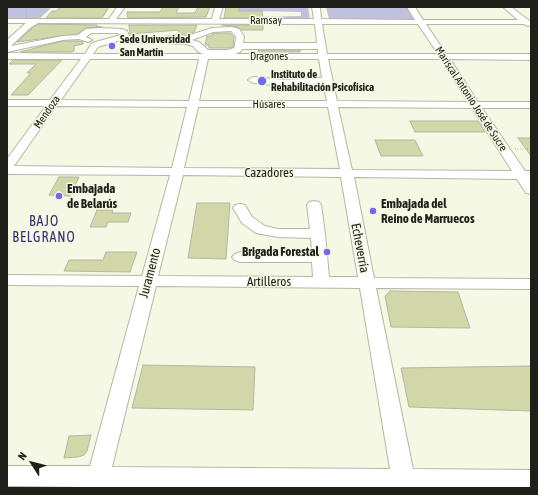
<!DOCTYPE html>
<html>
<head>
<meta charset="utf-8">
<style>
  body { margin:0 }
  #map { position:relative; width:538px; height:495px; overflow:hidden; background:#f5f8e4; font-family:"Asap Condensed",sans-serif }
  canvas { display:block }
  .frame { position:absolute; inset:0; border:8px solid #1f2019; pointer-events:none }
  .north { position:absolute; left:12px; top:443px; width:40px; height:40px; -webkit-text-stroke:3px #f5f8e4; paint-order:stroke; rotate:306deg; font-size:11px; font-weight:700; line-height:16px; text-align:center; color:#1f2019 }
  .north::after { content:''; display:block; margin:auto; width:14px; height:18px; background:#1f2019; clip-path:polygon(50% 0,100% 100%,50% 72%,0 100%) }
</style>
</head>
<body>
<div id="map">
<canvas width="538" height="495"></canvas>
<div class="frame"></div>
<div class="north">N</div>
</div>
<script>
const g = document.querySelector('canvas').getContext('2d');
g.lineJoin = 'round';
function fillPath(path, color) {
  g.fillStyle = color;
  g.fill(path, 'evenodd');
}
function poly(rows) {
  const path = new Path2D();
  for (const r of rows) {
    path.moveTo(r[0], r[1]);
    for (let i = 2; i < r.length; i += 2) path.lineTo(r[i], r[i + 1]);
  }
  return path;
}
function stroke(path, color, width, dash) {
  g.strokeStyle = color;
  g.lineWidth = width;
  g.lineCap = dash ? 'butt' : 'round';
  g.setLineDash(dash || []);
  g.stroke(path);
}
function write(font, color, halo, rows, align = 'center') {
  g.font = font + ' "Asap Condensed",sans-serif';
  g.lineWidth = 3;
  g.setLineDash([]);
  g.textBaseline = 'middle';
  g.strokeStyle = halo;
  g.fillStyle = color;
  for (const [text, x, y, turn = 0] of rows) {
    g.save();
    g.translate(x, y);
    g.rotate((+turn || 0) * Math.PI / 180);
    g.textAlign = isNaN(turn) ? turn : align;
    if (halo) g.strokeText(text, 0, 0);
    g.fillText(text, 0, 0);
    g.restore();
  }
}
fillPath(poly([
  [7,7,52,7,39,19,7,20],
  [239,7,253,7,253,8,308,7,310,19,237,19],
  [252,11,301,12,301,16,252,17],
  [326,7,407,7,414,20,329,19]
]), '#bfc1de');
const building = poly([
  [61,7,109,7,102,18,46,18,52,11,56,11,61,7],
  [163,7,179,7,176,13,195,13,198,7,210,7,206,17,128,18,127,12,160,12,163,7],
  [226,7,239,7,239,11,262,11,263,18,224,18,226,7],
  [38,24,97,25,96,26,102,27,86,28,77,34,17,42,31,29,38,24],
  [129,25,197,25,194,32,187,34,178,34,179,30,130,34,129,25],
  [222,25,263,25,263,30,242,30,239,28,232,26,222,25],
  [213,33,230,33,234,37,233,47,228,48,209,48,209,45,205,45,207,36,211,36,213,33],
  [63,41,79,41,83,42,83,44,74,46,74,51,70,52,20,52,63,41],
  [259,50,300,50,300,52,258,52,259,50],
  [13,60,62,60,28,95,11,95,31,73,27,73,36,64,9,64,13,60],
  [410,121,478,121,485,132,415,132,410,121],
  [518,138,531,138,531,156,518,138],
  [375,140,415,140,423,156,381,156,375,140],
  [59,177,79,177,70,196,49,195,59,177],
  [197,203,230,203,226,259,188,258,197,203],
  [97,210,113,210,112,213,131,213,128,222,108,222,106,227,90,227,97,210],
  [106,252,137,252,130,272,64,271,69,260,103,260,106,252],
  [390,291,458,292,470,328,391,327,385,296,390,291],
  [143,365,255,367,253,410,132,408,143,365],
  [531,366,531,411,409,407,401,368,531,366],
  [91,435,87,451,84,455,78,457,64,458,69,436,91,435]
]);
fillPath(building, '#d2d7a9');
stroke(building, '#b3b6a3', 1);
const minor = poly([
  [117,7,125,7,116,19,212,19,215,7,223,7,219,19,314,19,312,7,320,7,321,19,415,20,407,7,415,7,423,20,518,20,503,7,511,7,531,22,531,25,528,26,524,24,426,24,446,54,531,54,531,60,450,59,478,102,531,102,531,108,482,108,525,171,531,171,531,194,526,193,517,179,354,177,374,278,531,279,531,289,376,288,413,469,531,470,531,488,84,488,84,487,7,486,7,466,90,466,139,286,7,285,7,275,142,276,170,175,7,174,7,159,46,106,7,106,7,100,50,100,81,59,7,59,7,53,85,54,92,43,121,35,118,33,91,33,86,37,92,40,88,42,79,39,63,40,7,52,7,40,26,23,7,23,7,19,109,19,117,7],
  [38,23,315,24,317,43,243,43,244,36,239,29,232,27,212,28,187,36,177,35,156,38,129,36,127,31,122,29,99,28,86,29,78,35,63,36,11,46,30,28,38,23],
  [322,24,418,24,438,54,327,54,322,24],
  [231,31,236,36,235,46,234,48,228,50,208,50,199,42,192,40,213,32,231,31],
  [121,40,178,44,186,44,193,46,197,51,203,54,93,54,98,47,121,40],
  [242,49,318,49,318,54,235,54,240,52,242,49],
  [90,59,199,59,189,101,61,100,90,59],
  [208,59,319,59,322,78,284,80,253,77,248,80,253,83,284,86,323,83,327,101,199,101,208,59],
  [328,59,441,59,468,102,337,101,328,59],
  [56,106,187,107,172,168,14,166,56,106],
  [198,107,328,107,340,169,184,168,198,107],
  [338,107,472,108,512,171,352,170,338,107],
  [183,175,341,177,358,277,329,277,325,234,321,205,319,202,314,201,309,202,307,205,310,229,278,229,265,226,252,217,245,205,240,204,235,205,233,208,242,223,256,233,278,237,311,238,312,252,240,252,235,254,232,257,235,260,240,262,312,262,313,277,158,276,183,175],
  [156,286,360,288,390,469,112,467,156,286]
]);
stroke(minor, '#b5b7a5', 2);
stroke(poly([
  [7,8,11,7],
  [26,15,26,9,29,7]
]), '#9fa192', 1, [0.5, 1.5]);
stroke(poly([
  [515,149,531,149]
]), '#9fa192', 1.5, [0.5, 2]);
fillPath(minor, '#fff');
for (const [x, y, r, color] of [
  [112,46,4,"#736be6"],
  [262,81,5,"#736be6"],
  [59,196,4,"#736be6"],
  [373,211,4,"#736be6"],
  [327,252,4,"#736be6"]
]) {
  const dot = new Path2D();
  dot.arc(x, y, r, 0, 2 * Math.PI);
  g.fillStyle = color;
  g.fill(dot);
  stroke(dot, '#f5f8e4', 1.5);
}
write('11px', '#1f2019', '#f5f8e4', [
  ["Ramsay",266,21],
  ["Dragones",269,57],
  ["Mariscal Antonio José de Sucre",471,99,57],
  ["Húsares",269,105],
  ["Mendoza",47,112,-55]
]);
write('bold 11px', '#1f2019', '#f5f8e4', [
  ["Sede Universidad",120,40],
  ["San Martín",120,53],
  ["Instituto de",271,75],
  ["Rehabilitación Psicofísica",271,88]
], 'left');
write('13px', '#1f2019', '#f5f8e4', [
  ["Cazadores",269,173],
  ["Echeverría",360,248,79],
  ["Juramento",150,273,-75],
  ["Artilleros",269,282]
]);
write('bold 13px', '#1f2019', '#f5f8e4', [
  ["Embajada",67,189],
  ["de Belarús",67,204],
  ["Embajada del",381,204],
  ["Reino de Marruecos",381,219],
  ["Brigada Forestal",319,252,"right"]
], 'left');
g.letterSpacing = '1px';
write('14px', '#36336f', '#f5f8e4', [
  ["BAJO",44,222],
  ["BELGRANO",44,238]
]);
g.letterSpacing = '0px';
</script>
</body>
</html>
